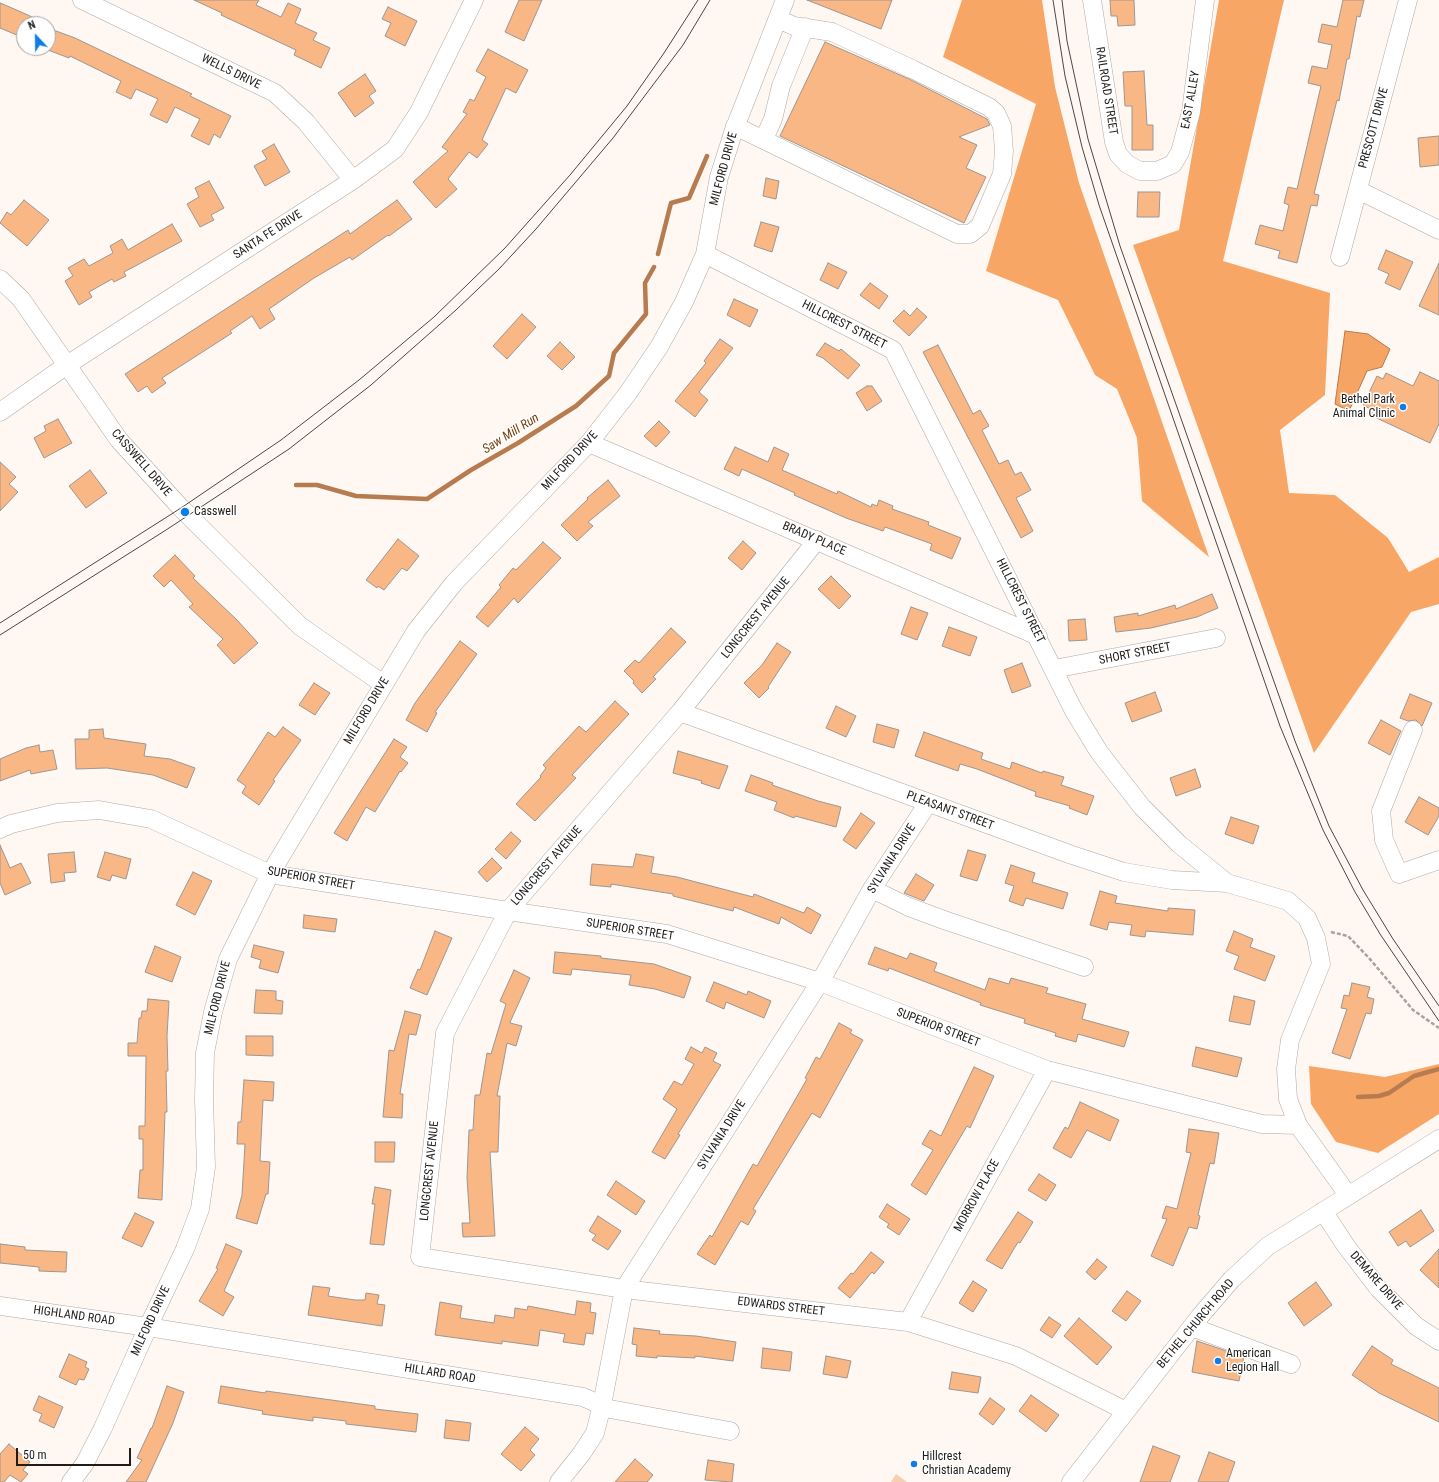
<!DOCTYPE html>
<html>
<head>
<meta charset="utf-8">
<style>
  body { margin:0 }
  #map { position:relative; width:1439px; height:1482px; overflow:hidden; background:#fef7f2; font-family:"Roboto Condensed",sans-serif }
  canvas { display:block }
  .north { position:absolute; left:16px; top:16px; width:40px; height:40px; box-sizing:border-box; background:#fff; border:1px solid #a5a4a3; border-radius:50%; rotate:338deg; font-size:11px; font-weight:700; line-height:16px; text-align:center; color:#1f1c1a }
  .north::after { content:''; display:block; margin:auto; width:14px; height:18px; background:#107de5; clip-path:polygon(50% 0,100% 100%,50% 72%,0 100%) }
  .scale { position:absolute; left:16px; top:1448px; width:115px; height:18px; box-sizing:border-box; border:2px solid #1f1c1a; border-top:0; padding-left:5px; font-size:12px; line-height:14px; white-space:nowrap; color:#1f1c1a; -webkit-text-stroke:3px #fff; paint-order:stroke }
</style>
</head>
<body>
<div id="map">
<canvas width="1439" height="1482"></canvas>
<div class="north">N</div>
<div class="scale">50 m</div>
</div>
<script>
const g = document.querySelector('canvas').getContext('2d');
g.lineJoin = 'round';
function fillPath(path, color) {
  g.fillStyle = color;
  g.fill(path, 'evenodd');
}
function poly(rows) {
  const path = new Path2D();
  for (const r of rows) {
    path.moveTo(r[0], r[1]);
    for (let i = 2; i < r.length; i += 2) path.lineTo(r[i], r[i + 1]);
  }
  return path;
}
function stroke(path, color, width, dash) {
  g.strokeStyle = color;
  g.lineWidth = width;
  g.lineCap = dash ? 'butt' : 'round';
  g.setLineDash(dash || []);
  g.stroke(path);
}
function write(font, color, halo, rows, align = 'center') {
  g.font = font + ' "Roboto Condensed",sans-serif';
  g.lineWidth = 3;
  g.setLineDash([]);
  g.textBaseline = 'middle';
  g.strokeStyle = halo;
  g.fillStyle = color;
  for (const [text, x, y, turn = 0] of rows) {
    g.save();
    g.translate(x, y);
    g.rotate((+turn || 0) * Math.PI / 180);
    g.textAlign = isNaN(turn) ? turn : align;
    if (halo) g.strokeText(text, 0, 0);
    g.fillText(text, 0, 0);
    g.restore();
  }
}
fillPath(poly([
  [896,1474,907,1482,891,1482]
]), '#f7ceb0');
fillPath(poly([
  [962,0,1042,0,1055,87,1079,183,1209,557,1142,501,1137,438,1117,389,1095,375,1058,300,986,271,1036,104,943,57],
  [1219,0,1284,0,1223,261,1330,293,1325,395,1280,430,1289,493,1335,495,1388,538,1409,572,1439,557,1439,604,1411,612,1314,753,1133,245,1179,230],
  [1439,1064,1439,1114,1378,1153,1336,1142,1311,1104,1309,1066,1385,1077]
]), '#f8a666');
const water = poly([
  [1345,331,1368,334,1390,349,1382,367,1367,371,1349,411,1335,404,1345,331]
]);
fillPath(water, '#f6a464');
stroke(water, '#b67b4e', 1);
stroke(poly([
  [658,254,671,203,689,198,707,156],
  [296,485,317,485,356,496,427,499,471,470,518,443,576,406,609,376,614,353,646,314,645,283,654,267],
  [1358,1097,1379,1096,1389,1093,1414,1076,1439,1069]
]), '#b67b4e', 4.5);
const building = poly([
  [194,0,259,0,256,5,281,17,288,3,301,9,295,23,317,33,313,40,330,48,321,68,294,55,296,50,221,15,222,13,194,0],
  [519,0,542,0,524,41,505,32,519,0],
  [807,0,892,0,881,29,807,0],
  [1110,0,1134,0,1135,25,1118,26,1117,16,1111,16,1110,0],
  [1343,0,1364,0,1360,17,1357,16,1349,59,1347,59,1339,101,1337,100,1314,194,1319,195,1317,206,1311,205,1297,263,1278,258,1280,251,1255,244,1260,225,1283,231,1289,205,1284,203,1288,187,1297,189,1321,86,1308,83,1312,66,1327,69,1332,45,1318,42,1322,24,1337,27,1343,0],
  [0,3,12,8,48,24,24,24,24,38,0,28,0,3],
  [388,7,417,21,405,46,385,36,391,23,382,19,388,7],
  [48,28,75,38,192,94,190,96,231,116,220,138,214,134,209,145,191,136,200,119,175,107,167,123,150,115,158,99,136,89,131,99,116,92,121,81,70,56,69,58,48,50,48,28],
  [825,42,909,79,987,119,990,125,959,137,977,145,966,168,986,177,964,223,780,136,825,42],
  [488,49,528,70,516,93,506,88,482,140,488,144,477,158,469,152,448,179,457,189,436,208,413,182,448,151,442,147,467,114,463,112,470,99,474,101,486,77,476,71,488,49],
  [1144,71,1147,125,1153,125,1153,150,1132,150,1132,106,1125,106,1123,72,1144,71],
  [365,74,376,91,369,96,374,103,355,117,338,93,365,74],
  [1439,136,1439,165,1420,167,1418,138,1439,136],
  [274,144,290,172,265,186,254,166,267,159,262,151,274,144],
  [766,178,779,181,776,199,763,196,766,178],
  [209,181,224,208,211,215,214,220,200,227,187,204,199,197,195,188,209,181],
  [1138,192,1160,192,1159,217,1137,217,1138,192],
  [24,200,49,220,27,246,0,223,7,212,11,215,24,200],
  [397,200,412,219,389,236,388,235,352,260,350,257,314,278,269,309,275,319,260,329,252,316,230,331,232,333,162,378,166,383,152,393,147,386,138,392,125,374,348,230,350,234,397,200],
  [761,222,779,227,772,252,754,246,761,222],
  [172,224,182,241,124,272,126,276,114,282,112,279,89,292,92,297,79,305,65,281,73,276,68,268,84,259,89,266,113,253,110,246,122,239,128,250,172,224],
  [1386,250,1413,262,1400,290,1385,283,1389,274,1378,269,1386,250],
  [828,263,847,272,838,289,820,280,828,263],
  [1439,263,1439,315,1419,306,1439,263],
  [870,283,888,296,879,309,860,295,870,283],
  [734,299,758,310,750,327,727,315,734,299],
  [917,308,927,317,909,336,893,321,904,310,910,316,917,308],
  [522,314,536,327,507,359,493,346,522,314],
  [720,339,733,348,699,392,708,400,695,417,675,401,706,363,704,361,720,339],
  [560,342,575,357,562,370,547,356,560,342],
  [825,343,839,351,841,349,860,365,848,379,823,358,816,355,825,343],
  [938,345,973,414,980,410,989,426,982,430,999,464,1008,460,1015,475,1021,472,1031,490,1016,498,1033,531,1021,538,923,352,938,345],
  [1420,372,1439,381,1439,424,1430,443,1368,414,1370,409,1363,405,1377,376,1383,379,1386,373,1413,386,1420,372],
  [867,386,872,386,882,401,867,411,856,393,867,386],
  [58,419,72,443,44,458,34,438,46,431,44,426,58,419],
  [659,421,670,432,656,447,644,436,659,421],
  [735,447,768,462,774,447,789,454,782,470,837,494,838,491,871,507,872,504,877,506,879,500,893,506,892,509,929,522,928,525,961,538,952,559,930,550,932,544,885,527,883,531,846,518,794,495,795,493,742,469,739,476,724,469,735,447],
  [0,462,16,477,9,484,18,492,0,511,0,462],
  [90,470,107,493,86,508,69,486,90,470],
  [608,480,620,496,588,522,593,526,577,541,561,525,588,499,587,498,608,480],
  [398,539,419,556,407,571,402,568,384,590,378,586,377,588,366,580,398,539],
  [743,541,756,553,742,570,728,558,743,541],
  [543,542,561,558,518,603,514,598,488,627,476,617,501,587,499,585,513,568,516,570,543,542],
  [175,555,195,576,193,578,237,620,258,643,234,664,217,645,223,639,189,607,193,604,171,580,164,587,153,576,175,555],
  [831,576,851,596,839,609,818,589,831,576],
  [1212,594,1218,608,1197,617,1151,628,1116,632,1114,617,1138,613,1138,616,1175,605,1176,609,1212,594],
  [911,607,928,613,917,640,901,634,911,607],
  [1085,619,1087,640,1069,641,1068,620,1085,619],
  [949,627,977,637,970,656,942,646,949,627],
  [671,628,686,642,653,677,656,679,642,693,633,683,634,681,624,671,635,660,639,663,671,628],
  [460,641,477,654,435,712,437,713,427,732,406,720,415,703,460,641],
  [777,643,791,652,768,687,769,688,759,698,744,683,762,665,777,643],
  [1022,663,1031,686,1012,693,1004,670,1022,663],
  [314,683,330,693,315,715,299,705,314,683],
  [1155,692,1162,711,1132,722,1125,703,1155,692],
  [1410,694,1432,703,1422,726,1416,720,1408,721,1400,718,1410,694],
  [615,701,629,714,572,775,576,778,535,821,516,804,541,777,540,776,546,768,543,765,579,726,586,732,615,701],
  [836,706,856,716,846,737,826,728,836,706],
  [1381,720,1401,731,1390,755,1368,743,1381,720],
  [877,724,899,730,894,748,873,742,877,724],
  [283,727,301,740,273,780,275,781,259,805,242,793,246,786,237,780,268,732,275,737,283,727],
  [103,729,104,738,146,744,144,756,170,759,195,768,187,788,153,775,107,768,76,769,75,739,89,739,89,730,103,729],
  [924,732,983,753,981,759,1010,769,1012,762,1042,773,1043,771,1064,777,1061,785,1094,796,1087,815,1069,808,1070,806,1035,796,1036,792,977,769,960,764,958,771,915,756,924,732],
  [394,739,407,747,400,757,408,763,401,772,400,771,375,812,366,807,347,841,334,833,394,739],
  [39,745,40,752,53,750,57,769,31,774,30,770,0,781,0,759,26,748,39,745],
  [678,751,728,766,719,789,701,783,702,781,673,773,678,751],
  [1195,769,1201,787,1176,796,1170,778,1195,769],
  [751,775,773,783,772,785,818,801,841,807,836,827,795,816,794,818,774,810,777,802,745,791,751,775],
  [1419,797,1439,808,1439,816,1428,835,1405,822,1419,797],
  [861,813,875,823,856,849,843,840,861,813],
  [1231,817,1259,826,1253,844,1225,834,1231,817],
  [511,832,521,841,506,859,495,849,511,832],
  [0,845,10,868,21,863,31,883,5,895,0,883,0,845],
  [968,850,986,855,977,881,960,876,968,850],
  [74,852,76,872,64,873,65,881,51,883,48,854,74,852],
  [105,852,131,859,126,879,112,875,110,881,97,877,105,852],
  [636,854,654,857,651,873,677,877,753,897,754,894,804,913,807,907,821,915,811,934,781,917,779,924,734,907,733,911,673,896,673,894,611,884,611,887,590,885,592,864,633,867,636,854],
  [492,858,502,868,487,882,478,872,492,858],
  [1011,865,1035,873,1032,882,1068,893,1063,909,1026,898,1023,906,1009,901,1014,886,1005,883,1011,865],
  [193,872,212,881,195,915,176,905,193,872],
  [916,874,934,885,924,901,904,893,916,874],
  [1100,891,1117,896,1115,903,1168,911,1168,908,1195,910,1193,935,1146,931,1145,937,1130,935,1132,925,1109,922,1107,930,1090,925,1100,891],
  [304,915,337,919,335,932,303,928,304,915],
  [435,931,452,938,427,995,410,988,418,969,420,970,435,931],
  [1234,931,1253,939,1250,947,1275,956,1265,981,1234,969,1239,956,1226,951,1234,931],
  [254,945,284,952,278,973,259,968,261,960,251,957,254,945],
  [155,946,181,957,172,982,145,972,155,946],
  [875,947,907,959,910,953,937,963,934,971,985,990,989,978,1009,984,1011,978,1048,988,1046,993,1086,1004,1082,1019,1129,1032,1124,1047,1078,1034,1076,1042,1055,1036,1056,1033,1024,1023,1025,1019,980,1005,981,1003,889,968,888,971,868,964,875,947],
  [555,952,601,956,601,958,654,964,691,977,684,998,655,989,629,985,631,975,572,969,571,975,553,973,555,952],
  [514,970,530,978,511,1020,510,1023,522,1026,516,1046,507,1043,497,1096,500,1096,498,1152,490,1152,495,1236,463,1237,462,1223,470,1223,467,1178,469,1130,473,1130,475,1095,480,1095,487,1053,491,1054,506,1004,500,1001,514,970],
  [714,982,747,995,748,991,771,1001,764,1018,726,1002,724,1009,706,1001,714,982],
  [1352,983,1370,987,1367,997,1374,999,1371,1014,1366,1013,1350,1059,1332,1053,1347,1009,1341,1008,1344,995,1349,996,1352,983],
  [256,990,276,991,276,1000,283,1001,282,1014,254,1013,256,990],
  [1234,996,1255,1001,1250,1025,1229,1021,1234,996],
  [148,999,169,1001,167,1036,168,1071,166,1071,167,1112,165,1112,162,1200,138,1198,140,1170,143,1170,143,1139,139,1139,139,1126,145,1126,146,1056,128,1056,128,1043,137,1043,139,1018,141,1018,142,1011,147,1011,148,999],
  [405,1011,421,1015,416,1035,409,1034,400,1094,403,1094,402,1118,383,1117,389,1050,394,1051,405,1011],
  [839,1023,852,1030,850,1033,863,1040,820,1118,812,1113,753,1209,756,1211,748,1225,741,1221,715,1265,697,1254,710,1235,712,1237,753,1164,757,1166,807,1079,805,1078,816,1057,820,1059,839,1023],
  [246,1036,273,1036,273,1056,246,1055,246,1036],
  [691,1047,702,1053,705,1047,717,1053,713,1061,721,1065,678,1134,680,1135,665,1159,652,1152,677,1109,663,1099,674,1081,682,1085,694,1064,685,1059,691,1047],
  [1196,1047,1242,1058,1237,1077,1192,1066,1196,1047],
  [974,1067,994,1076,970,1128,967,1126,926,1195,911,1185,933,1150,922,1144,930,1130,941,1136,974,1067],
  [244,1080,274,1082,273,1101,263,1100,260,1161,270,1162,268,1194,266,1194,257,1224,236,1218,242,1195,245,1144,237,1144,238,1122,241,1122,244,1080],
  [1080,1102,1119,1120,1110,1141,1087,1130,1071,1158,1053,1148,1065,1127,1068,1129,1080,1102],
  [1189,1129,1219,1133,1214,1164,1210,1163,1198,1215,1200,1216,1197,1229,1189,1227,1173,1266,1151,1256,1167,1219,1162,1218,1166,1206,1177,1209,1191,1153,1186,1152,1189,1129],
  [375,1142,395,1142,394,1162,375,1162,375,1142],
  [1039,1174,1056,1185,1046,1201,1028,1190,1039,1174],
  [616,1181,645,1201,636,1215,607,1195,616,1181],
  [375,1187,391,1190,384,1245,370,1244,375,1204,372,1204,375,1187],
  [887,1204,910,1219,899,1235,887,1227,889,1224,879,1217,887,1204],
  [1421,1210,1434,1231,1410,1247,1406,1241,1398,1246,1389,1232,1421,1210],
  [1018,1212,1033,1222,1020,1243,1018,1242,1002,1269,986,1260,1018,1212],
  [135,1213,154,1222,142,1247,122,1238,135,1213],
  [598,1216,621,1231,608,1250,592,1240,596,1235,589,1231,598,1216],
  [0,1244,25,1247,25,1250,67,1252,66,1272,39,1271,39,1267,0,1263,0,1244],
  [226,1244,242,1251,224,1291,234,1297,223,1316,199,1301,218,1269,216,1268,226,1244],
  [1439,1249,1439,1288,1420,1270,1439,1249],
  [871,1252,884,1262,874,1274,872,1272,850,1298,838,1288,851,1273,853,1274,871,1252],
  [1097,1259,1107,1267,1095,1280,1086,1272,1097,1259],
  [973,1281,987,1290,973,1312,959,1303,973,1281],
  [1316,1282,1332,1305,1304,1326,1288,1303,1316,1282],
  [313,1286,330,1288,328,1296,355,1300,365,1300,366,1293,379,1295,377,1304,385,1305,382,1326,308,1315,313,1286],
  [1127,1291,1141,1301,1126,1321,1112,1311,1127,1291],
  [577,1301,591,1303,590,1312,596,1313,593,1334,586,1333,584,1345,563,1342,565,1334,540,1330,538,1346,502,1341,502,1344,435,1335,440,1302,462,1306,460,1318,494,1323,495,1315,514,1318,515,1308,527,1310,528,1306,575,1315,577,1301],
  [1049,1317,1061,1325,1052,1338,1040,1330,1049,1317],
  [1079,1318,1112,1347,1097,1365,1064,1336,1079,1318],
  [634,1328,660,1331,659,1334,696,1336,736,1342,733,1361,695,1356,695,1358,657,1356,657,1358,636,1356,637,1345,632,1344,634,1328],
  [1197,1341,1244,1357,1239,1381,1192,1372,1197,1341],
  [1372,1346,1393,1360,1391,1364,1439,1388,1439,1422,1379,1393,1352,1375,1372,1346],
  [763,1348,792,1352,790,1371,761,1368,763,1348],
  [69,1354,87,1362,85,1367,89,1369,84,1380,79,1379,76,1385,59,1377,69,1354],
  [826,1356,851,1361,847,1378,823,1374,826,1356],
  [952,1372,981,1377,978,1393,949,1389,952,1372],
  [167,1386,184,1392,173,1423,146,1482,126,1482,142,1460,137,1458,151,1428,152,1428,167,1386],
  [221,1386,265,1393,266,1391,375,1406,375,1409,418,1414,416,1432,346,1424,346,1421,313,1417,313,1421,262,1414,263,1411,218,1403,221,1386],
  [1031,1395,1059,1415,1046,1432,1019,1411,1031,1395],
  [39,1396,63,1407,54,1428,39,1421,42,1414,33,1410,39,1396],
  [990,1398,1005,1409,993,1425,979,1414,990,1398],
  [446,1420,471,1423,469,1441,444,1438,446,1420],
  [525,1427,539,1439,530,1450,535,1455,521,1471,501,1454,525,1427],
  [9,1444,30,1462,23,1470,28,1474,21,1482,10,1475,4,1482,0,1482,0,1454,9,1444],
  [1153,1446,1180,1456,1170,1482,1140,1482,1153,1446],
  [1209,1452,1235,1462,1228,1482,1198,1482,1209,1452],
  [635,1459,653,1475,647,1482,615,1482,635,1459],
  [708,1460,734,1464,732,1482,705,1480,708,1460]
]);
fillPath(building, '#f9b785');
stroke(building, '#9e9691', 1);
const minor = poly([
  [82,0,275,93,306,122,353,180],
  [1092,0,1114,142,1118,154,1127,164,1140,171,1157,171,1173,164,1180,152,1191,112,1205,0],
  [735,126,957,234,970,234,980,226,1002,174,1004,151,1002,126,996,113,989,107,912,69,832,32,794,26,778,19],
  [764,139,773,119,781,86,805,27],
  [1358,190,1439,230],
  [705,254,893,350,1074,711,1099,752,1142,807,1179,844,1227,883,1288,901,1307,918,1316,938,1321,964,1290,1040,1286,1069,1288,1099,1298,1125,1348,1195],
  [1340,257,1408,0],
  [0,279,21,299,119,440,181,508,300,626,383,684],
  [0,412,67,365,353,180,395,149,419,112,474,0],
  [589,443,1038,636],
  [817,540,680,712,508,911,445,1033,420,1257,624,1289,908,1322,1016,1356,1126,1411],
  [1054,669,1216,638],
  [680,712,1072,855,1124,872,1172,880,1227,883],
  [1413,730,1381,811,1384,840,1399,874,1439,860],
  [0,829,11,824,57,813,99,810,151,819,270,874,508,911,667,934,820,982,1047,1070,1262,1124,1298,1125],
  [872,889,909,907,944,920,1084,967],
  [1323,1211,1346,1246,1379,1289,1416,1326,1439,1341],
  [0,1306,148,1327,583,1397,610,1409,730,1431],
  [908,1322,1047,1070],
  [1192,1327,1291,1364],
  [71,1482,85,1463,103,1428,148,1327,185,1249,200,1209,206,1167,204,1099,205,1053,213,1012,228,959,270,874,416,631,454,583,589,443,628,393,659,347,684,302,705,254,719,177,734,130,785,0],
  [559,1482,582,1453,595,1433,602,1405,624,1289,820,982,872,889,928,803],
  [1071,1482,1201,1315,1232,1279,1268,1246,1439,1139]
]);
stroke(minor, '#b1a9a4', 19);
stroke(poly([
  [1331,932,1348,936,1369,958,1413,1010,1439,1028]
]), '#a8a39f', 2.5, [4, 2]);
stroke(minor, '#fff', 18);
stroke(poly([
  [1053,0,1065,76,1082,147,1099,205,1280,726,1323,830,1355,892,1380,934,1439,1021],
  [1062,0,1067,41,1088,139,1120,246,1295,741,1329,826,1363,890,1393,939,1439,1006],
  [0,623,181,508,281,440,359,380,434,317,505,248,570,175,627,106,664,53,698,0],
  [0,635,166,530,289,449,371,385,456,310,499,269,536,229,613,138,683,45,710,0]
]), '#4b4745', 1);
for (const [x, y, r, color] of [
  [1403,407,4,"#107de5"],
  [185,512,5,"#107de5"],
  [1218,1361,4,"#107de5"],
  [914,1464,4,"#107de5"]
]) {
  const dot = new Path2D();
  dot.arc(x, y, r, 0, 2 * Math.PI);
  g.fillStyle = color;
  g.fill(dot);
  stroke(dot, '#fff', 1.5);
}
write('12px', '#1f1c1a', '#fff', [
  ["WELLS DRIVE",231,72,26],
  ["RAILROAD STREET",1106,91,81],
  ["EAST ALLEY",1191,100,-80],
  ["PRESCOTT DRIVE",1374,128,-75],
  ["MILFORD DRIVE",724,169,-75],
  ["SANTA FE DRIVE",268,235,-33],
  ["HILLCREST STREET",844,325,27],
  ["MILFORD DRIVE",570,461,-47],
  ["CASSWELL DRIVE",141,463,49],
  ["BRADY PLACE",814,539,23],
  ["HILLCREST STREET",1020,601,63],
  ["LONGCREST AVENUE",756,618,-51],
  ["SHORT STREET",1135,654,-11],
  ["MILFORD DRIVE",367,711,-59],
  ["PLEASANT STREET",950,811,20],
  ["SYLVANIA DRIVE",892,859,-58],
  ["LONGCREST AVENUE",547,866,-49],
  ["SUPERIOR STREET",311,879,10],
  ["SUPERIOR STREET",630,930,9],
  ["MILFORD DRIVE",218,998,-76],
  ["SUPERIOR STREET",938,1028,21],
  ["SYLVANIA DRIVE",722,1135,-58],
  ["LONGCREST AVENUE",430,1171,-84],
  ["MORROW PLACE",977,1196,-61],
  ["DEMARE DRIVE",1376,1281,49],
  ["EDWARDS STREET",781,1307,7],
  ["HIGHLAND ROAD",74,1316,8],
  ["MILFORD DRIVE",151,1321,-65],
  ["BETHEL CHURCH ROAD",1196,1324,-50],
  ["HILLARD ROAD",440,1374,9]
]);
write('12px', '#1f1c1a', '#fff', [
  ["Bethel Park",1395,400,"right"],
  ["Animal Clinic",1395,414,"right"],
  ["Casswell",194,512],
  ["American",1226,1354],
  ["Legion Hall",1226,1368],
  ["Hillcrest",922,1457],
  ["Christian Academy",922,1471]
], 'left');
write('italic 13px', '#774212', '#fff', [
  ["Saw Mill Run",511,434,-32]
]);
</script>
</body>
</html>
